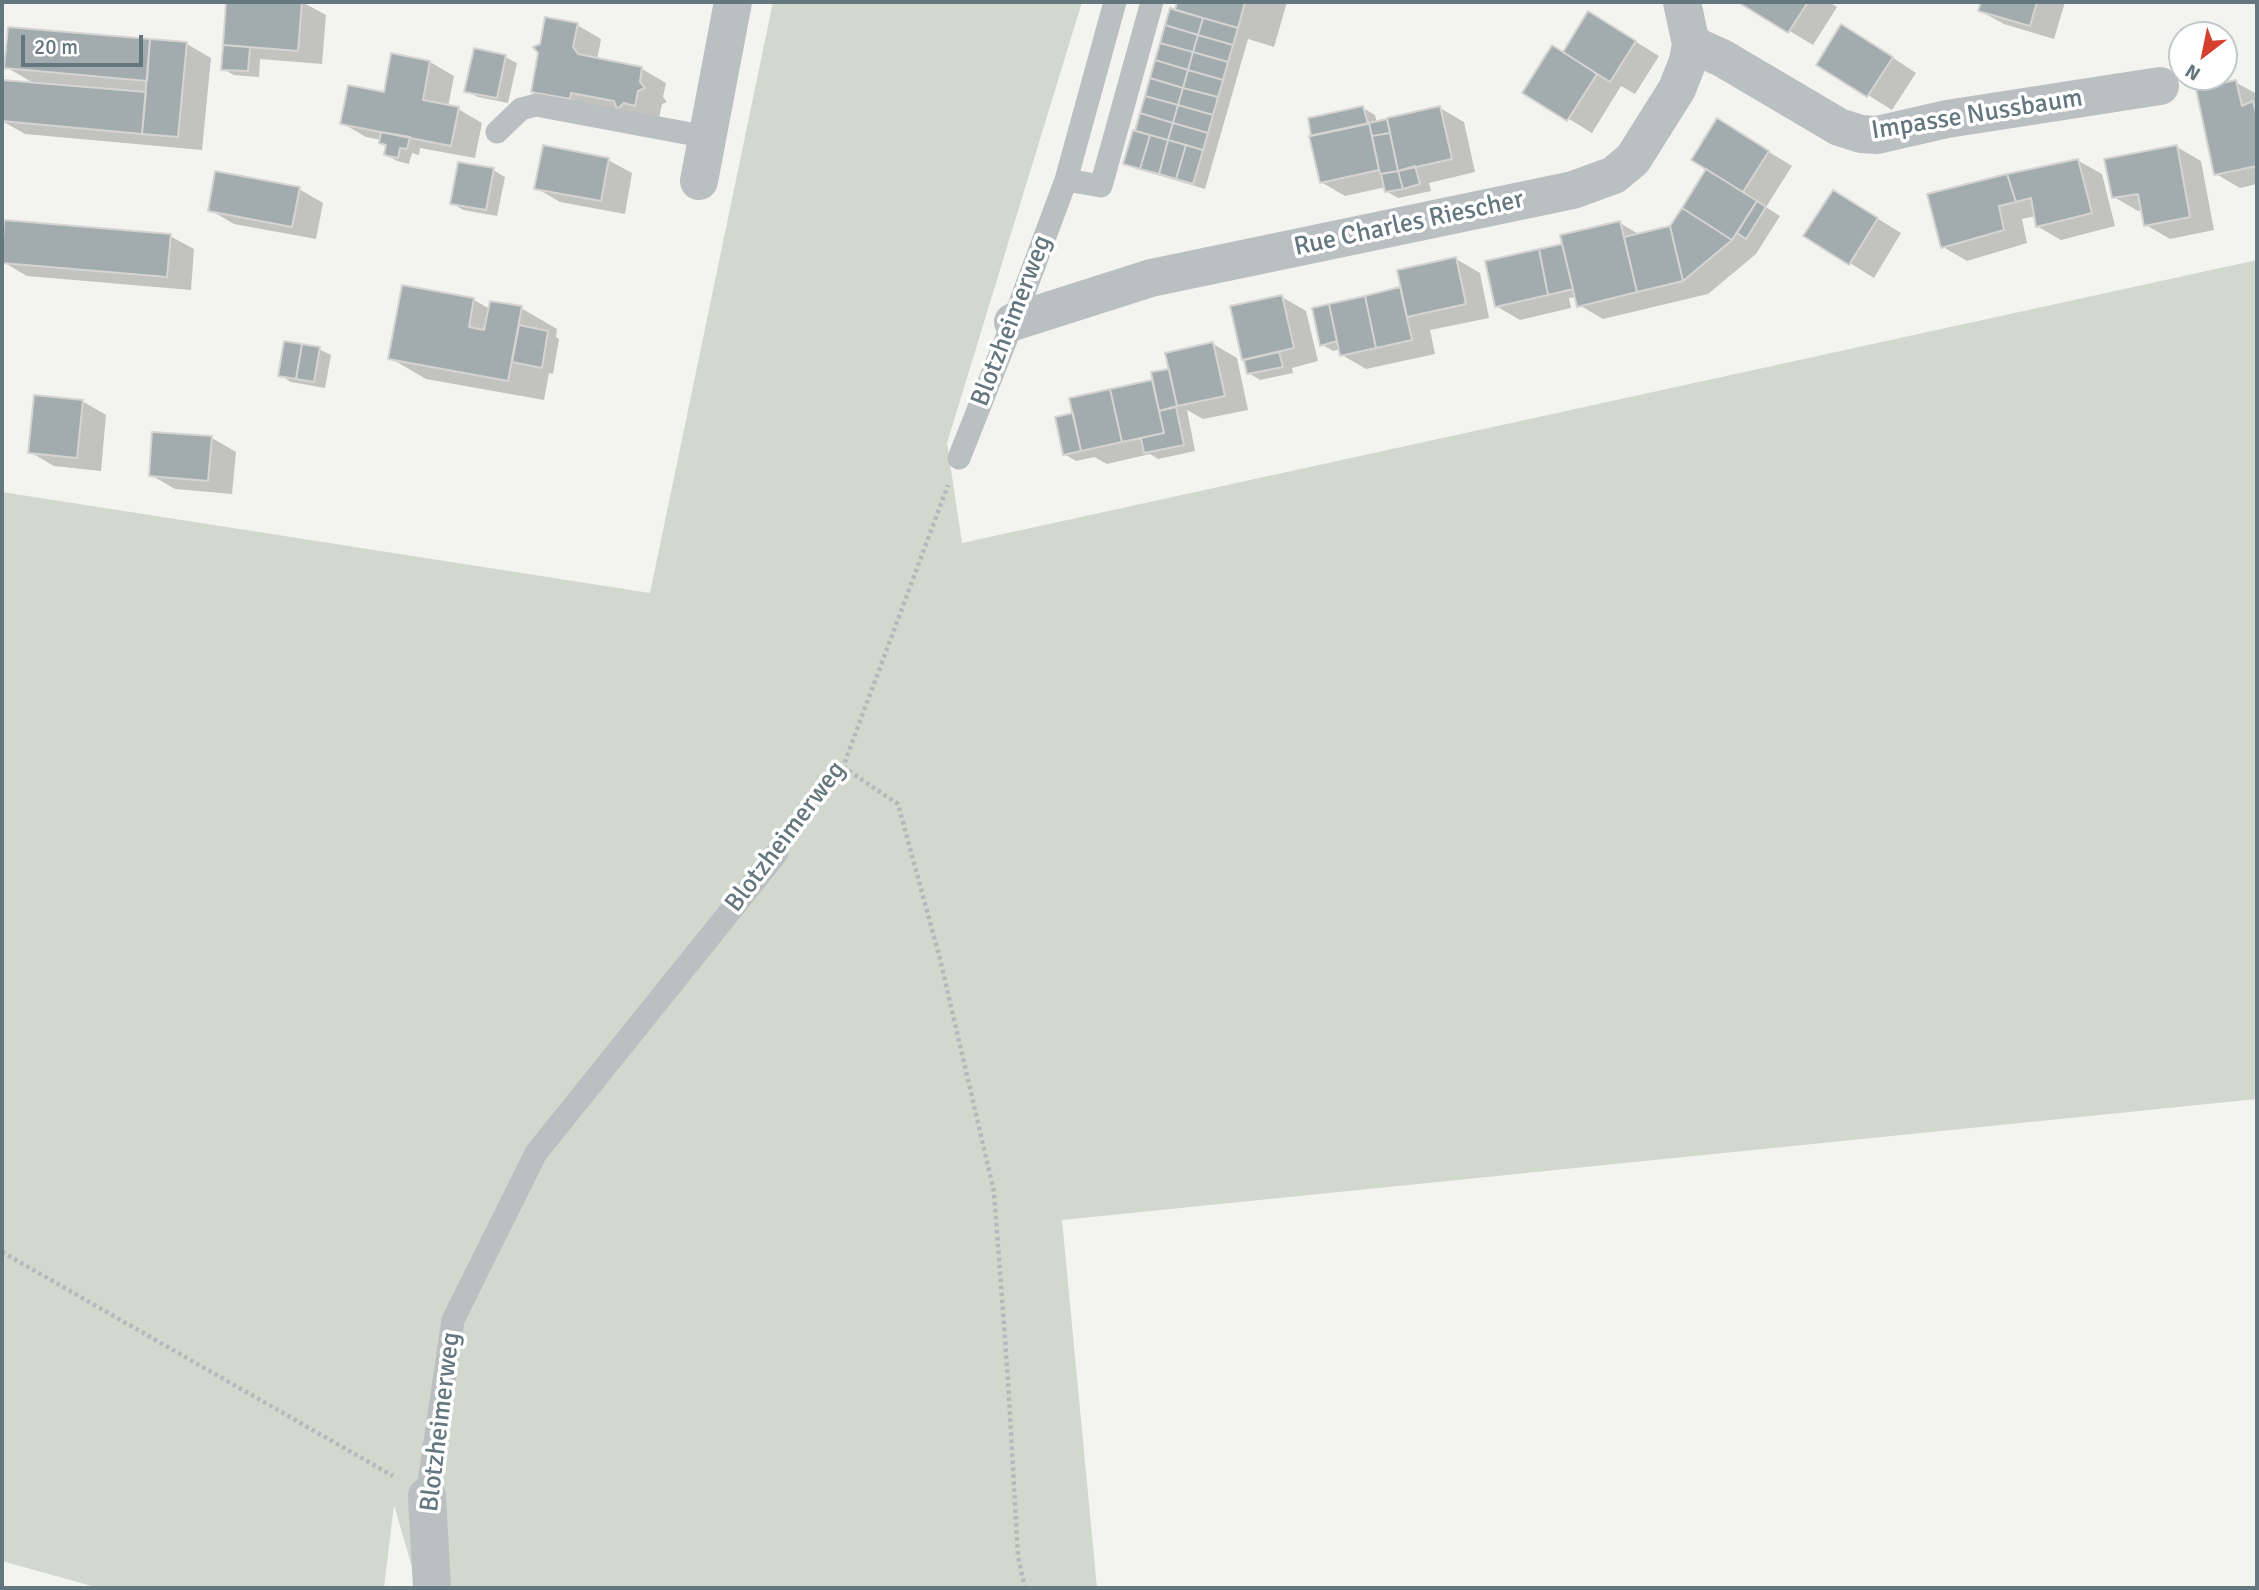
<!DOCTYPE html>
<html>
<head>
<meta charset="utf-8">
<style>
  body { margin:0 }
  #map { position:relative; width:2259px; height:1590px; overflow:hidden; background:#f3f3ef; font-family:Signika,sans-serif }
  canvas { display:block }
  .frame { position:absolute; inset:0; border:4px solid #64767e; pointer-events:none }
  .north { position:absolute; left:2168px; top:21px; width:70px; height:70px; box-sizing:border-box; background:#fff; border:2px solid #c1c8cb; border-radius:50%; rotate:212deg; font-size:19px; font-weight:700; line-height:28px; text-align:center; color:#64767e }
  .north::after { content:''; display:block; margin:auto; width:24px; height:32px; background:#d5402e; clip-path:polygon(50% 0,100% 100%,50% 72%,0 100%) }
  .scale { position:absolute; left:21px; top:35px; width:122px; height:32px; box-sizing:border-box; border:4px solid #64767e; border-top:0; padding-left:9px; font-size:21px; line-height:24px; white-space:nowrap; color:#64767e; -webkit-text-stroke:5px #fff; paint-order:stroke }
</style>
</head>
<body>
<div id="map">
<canvas width="2259" height="1590"></canvas>
<div class="frame"></div>
<div class="north">N</div>
<div class="scale">20 m</div>
</div>
<script>
const g = document.querySelector('canvas').getContext('2d');
g.lineJoin = 'round';
function fillPath(path, color) {
  g.fillStyle = color;
  g.fill(path, 'evenodd');
}
function poly(rows) {
  const path = new Path2D();
  for (const r of rows) {
    path.moveTo(r[0], r[1]);
    for (let i = 2; i < r.length; i += 2) path.lineTo(r[i], r[i + 1]);
  }
  return path;
}
function stroke(path, color, width, dash) {
  g.strokeStyle = color;
  g.lineWidth = width;
  g.lineCap = dash ? 'butt' : 'round';
  g.setLineDash(dash || []);
  g.stroke(path);
}
function write(font, color, halo, rows, align = 'center') {
  g.font = font + ' Signika,sans-serif';
  g.lineWidth = 7;
  g.setLineDash([]);
  g.textBaseline = 'middle';
  g.strokeStyle = halo;
  g.fillStyle = color;
  for (const [text, x, y, turn = 0] of rows) {
    g.save();
    g.translate(x, y);
    g.rotate((+turn || 0) * Math.PI / 180);
    g.textAlign = isNaN(turn) ? turn : align;
    if (halo) g.strokeText(text, 0, 0);
    g.fillText(text, 0, 0);
    g.restore();
  }
}
fillPath(poly([
  [773,2,1082,2,947,443,962,543,2257,260,2257,1099,1062,1220,1097,1588,418,1588,394,1505,384,1588,99,1588,2,1561,2,492,650,593]
]), '#d3d8cf');
fillPath(poly([
  [228,2,302,2,326,15,322,64,260,59,259,77,234,75,223,69],
  [1179,2,1287,2,1274,47,1248,39,1205,189,1137,169,1125,163,1171,10,1176,12],
  [1744,2,1829,2,1837,7,1813,45,1743,3],
  [1980,2,2065,2,2054,39,2004,24,1980,11,1982,2],
  [1589,13,1659,56,1635,94,1621,86,1592,133,1525,92,1563,54],
  [577,25,601,39,597,60,642,69,666,83,663,97,667,102,662,104,659,118,557,105,533,91],
  [1866,40,1916,73,1892,110,1818,64],
  [187,44,211,58,202,150,25,134,2,121,5,82,35,84,6,67],
  [505,57,517,63,508,103,478,97,466,91],
  [430,62,454,76,448,107,458,109,482,123,475,158,420,148,419,155,412,153,409,164,397,161,386,155,387,146,381,142,381,140,366,137,342,123],
  [2235,82,2257,94,2257,184,2240,188,2216,174],
  [1363,108,1375,115,1377,123,1440,108,1464,122,1475,172,1429,183,1431,191,1398,198,1386,191,1386,187,1345,196,1321,182],
  [1741,135,1792,166,1766,207,1780,216,1756,254,1708,294,1603,319,1579,305,1577,297,1569,298,1571,308,1520,320,1496,306,1562,245,1565,247,1620,223,1640,235,1671,227],
  [2177,147,2201,161,2214,230,2170,239,2146,225,2143,210,2138,211,2114,197],
  [608,160,632,173,625,214,560,202,536,188],
  [2077,160,2102,174,2115,226,2061,240,2037,226,2036,216,2022,219,2027,243,1967,261,1943,247,1930,195],
  [493,170,505,177,497,216,463,210,452,203],
  [299,189,323,203,316,239,234,224,210,210],
  [1857,206,1901,233,1874,278,1805,235],
  [170,236,194,249,191,290,27,276,3,262],
  [1456,259,1480,273,1489,318,1430,330,1435,354,1366,369,1342,355,1341,349,1333,351,1321,344,1314,309,1403,289],
  [1282,297,1306,311,1318,361,1292,368,1293,373,1260,380,1249,373,1244,359],
  [474,300,490,309,521,308,557,329,556,337,559,339,553,374,549,373,544,400,426,379,390,358],
  [1213,344,1237,358,1248,410,1203,419,1187,410,1195,451,1158,459,1150,454,1107,464,1094,457,1076,461,1064,454,1074,415,1071,400,1154,381],
  [319,349,331,355,325,388,291,382,280,375],
  [82,401,106,415,101,471,54,466,30,452],
  [212,438,236,452,232,494,175,489,151,475]
]), '#0003');
const building = poly([
  [226,2,302,2,298,51,223,45,226,2],
  [1177,2,1245,2,1238,28,1175,10,1177,2],
  [1742,2,1808,2,1788,33,1741,4,1742,2],
  [1981,2,2037,2,2030,26,1978,11,1981,2],
  [1170,8,1203,18,1198,35,1165,25,1170,8],
  [1588,11,1636,41,1610,82,1563,52,1588,11],
  [545,17,578,23,573,47,578,54,642,67,640,82,645,88,638,91,635,106,624,103,617,109,614,101,571,93,570,99,531,92,538,53,533,47,540,44,545,17],
  [1203,18,1238,28,1233,45,1198,35,1203,18],
  [1841,24,1893,57,1867,97,1816,65,1841,24],
  [1165,25,1198,35,1193,52,1160,43,1165,25],
  [8,27,150,39,147,81,4,68,8,27],
  [1198,35,1233,45,1228,62,1193,52,1198,35],
  [150,39,187,42,178,137,142,134,150,39],
  [1160,43,1193,52,1188,70,1155,60,1160,43],
  [223,45,250,47,248,71,221,70,223,45],
  [1552,45,1597,74,1567,121,1522,93,1552,45],
  [474,48,506,55,497,98,464,92,474,48],
  [1193,52,1228,62,1223,80,1188,70,1193,52],
  [391,53,430,61,423,100,459,107,451,146,340,124,348,85,384,92,391,53],
  [1155,60,1188,70,1183,88,1150,78,1155,60],
  [1188,70,1223,80,1218,97,1183,88,1188,70],
  [1150,78,1183,88,1178,105,1145,96,1150,78],
  [3,80,146,92,142,134,2,121,3,80],
  [2236,80,2242,106,2253,101,2257,117,2257,166,2214,175,2196,89,2236,80],
  [1183,88,1218,97,1213,115,1178,105,1183,88],
  [1145,96,1178,105,1173,123,1140,113,1145,96],
  [1178,105,1213,115,1208,133,1173,123,1178,105],
  [1363,106,1368,124,1311,136,1308,118,1363,106],
  [1440,106,1452,159,1398,171,1387,118,1440,106],
  [1140,113,1173,123,1168,140,1135,131,1140,113],
  [1717,118,1769,151,1743,192,1691,160,1717,118],
  [1387,119,1390,133,1372,136,1369,123,1387,119],
  [1173,123,1208,133,1203,150,1168,140,1173,123],
  [1369,123,1379,170,1320,183,1309,136,1369,123],
  [1133,130,1150,135,1140,169,1123,164,1133,130],
  [381,132,410,137,407,149,400,148,398,158,384,155,386,145,379,143,381,132],
  [1390,133,1398,171,1380,174,1372,136,1390,133],
  [1150,135,1168,140,1159,174,1140,169,1150,135],
  [1168,140,1186,145,1176,179,1159,174,1168,140],
  [543,145,609,158,601,201,534,189,543,145],
  [1186,145,1203,150,1193,184,1176,179,1186,145],
  [2177,145,2190,217,2144,226,2138,194,2112,198,2104,159,2177,145],
  [2078,159,2092,213,2036,227,2031,198,2016,202,2007,174,2078,159],
  [458,162,494,168,486,210,450,204,458,162],
  [1415,166,1420,184,1403,189,1398,171,1415,166],
  [1706,169,1757,201,1732,240,1682,208,1706,169],
  [215,171,300,187,292,227,208,211,215,171],
  [1398,171,1403,189,1385,192,1381,174,1398,171],
  [2007,174,2016,202,1999,206,2004,230,1941,248,1927,194,2007,174],
  [1833,190,1878,218,1849,265,1803,236,1833,190],
  [1757,201,1766,207,1746,239,1737,233,1757,201],
  [1682,208,1732,240,1683,281,1670,226,1682,208],
  [4,220,171,234,167,277,2,263,4,220],
  [1620,221,1637,292,1577,307,1560,235,1620,221],
  [1670,226,1683,281,1637,292,1624,237,1670,226],
  [1562,244,1573,289,1548,295,1539,249,1562,244],
  [1539,249,1548,295,1495,307,1485,261,1539,249],
  [1456,257,1466,304,1407,317,1397,270,1456,257],
  [402,285,474,298,469,327,484,330,490,301,522,306,508,381,388,359,402,285],
  [1400,287,1412,340,1376,348,1365,296,1400,287],
  [1282,295,1294,348,1242,360,1230,306,1282,295],
  [1365,296,1376,348,1340,356,1329,304,1365,296],
  [1329,304,1337,341,1320,346,1312,308,1329,304],
  [519,325,548,331,542,368,512,362,519,325],
  [284,341,302,344,296,379,278,376,284,341],
  [1213,342,1225,396,1177,406,1165,353,1213,342],
  [302,344,320,347,314,382,296,379,302,344],
  [1279,352,1283,367,1247,374,1244,360,1279,352],
  [1169,369,1177,406,1159,411,1151,372,1169,369],
  [1152,380,1164,433,1122,442,1110,389,1152,380],
  [1110,389,1122,442,1081,451,1069,398,1110,389],
  [34,395,83,400,77,458,28,453,34,395],
  [1176,407,1184,445,1144,453,1141,438,1164,433,1159,411,1176,407],
  [1073,413,1081,451,1063,455,1055,417,1073,413],
  [152,432,212,436,208,481,149,476,152,432]
]);
fillPath(building, '#a2abae');
stroke(building, '#d5d4d2', 2);
stroke(poly([
  [843,767,898,804,940,959,994,1192,1008,1379,1018,1557,1025,1588],
  [795,830,843,767,948,485],
  [2,1252,393,1476]
]), '#b6b9bb', 4.5, [3.5, 3.5]);
stroke(poly([
  [497,132,521,109,536,105,707,137],
  [1066,180,1101,186,1152,2],
  [959,458,1013,322,1066,180,1115,2],
  [427,1496,453,1320,536,1153,777,853]
]), '#babfc1', 23);
stroke(poly([
  [1691,44,1722,58,1839,127,1861,134,1877,135,1947,119,2160,86],
  [699,181,733,2],
  [1013,322,1151,278,1573,190,1614,175,1633,159,1677,89,1688,61,1691,44,1682,2],
  [427,1496,432,1588]
]), '#babfc1', 38);
write('26px', '#64767e', '#fff', [
  ["Impasse Nussbaum",1977,115,-9],
  ["Rue Charles Riescher",1409,224,-12],
  ["Blotzheimerweg",1012,321,-69],
  ["Blotzheimerweg",786,837,-53],
  ["Blotzheimerweg",441,1422,-83]
]);
</script>
</body>
</html>
